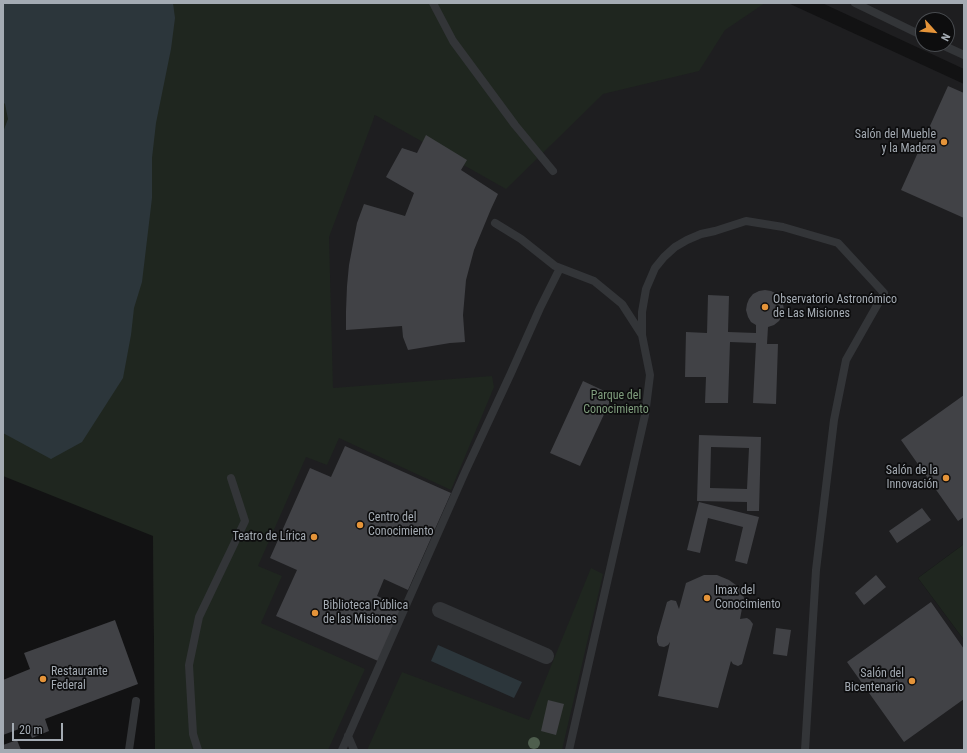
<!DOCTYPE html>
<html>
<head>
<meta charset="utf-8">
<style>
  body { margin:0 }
  #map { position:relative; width:967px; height:753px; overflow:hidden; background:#121213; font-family:"Roboto Condensed",sans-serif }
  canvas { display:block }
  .frame { position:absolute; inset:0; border:4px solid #a4abb3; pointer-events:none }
  .north { position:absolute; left:915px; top:12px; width:40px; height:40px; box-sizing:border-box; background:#0d0d0e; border:1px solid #494c50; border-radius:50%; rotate:117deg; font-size:11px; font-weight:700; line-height:16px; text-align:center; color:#a4abb3 }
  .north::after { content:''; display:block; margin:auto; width:14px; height:18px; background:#e59439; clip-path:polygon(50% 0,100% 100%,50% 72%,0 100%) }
  .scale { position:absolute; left:12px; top:723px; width:51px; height:18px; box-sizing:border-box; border:2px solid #a4abb3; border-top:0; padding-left:5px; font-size:12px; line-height:14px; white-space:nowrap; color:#a4abb3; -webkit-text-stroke:3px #0d0d0e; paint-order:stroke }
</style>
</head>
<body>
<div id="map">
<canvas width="967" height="753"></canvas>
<div class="frame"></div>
<div class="north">N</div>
<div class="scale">20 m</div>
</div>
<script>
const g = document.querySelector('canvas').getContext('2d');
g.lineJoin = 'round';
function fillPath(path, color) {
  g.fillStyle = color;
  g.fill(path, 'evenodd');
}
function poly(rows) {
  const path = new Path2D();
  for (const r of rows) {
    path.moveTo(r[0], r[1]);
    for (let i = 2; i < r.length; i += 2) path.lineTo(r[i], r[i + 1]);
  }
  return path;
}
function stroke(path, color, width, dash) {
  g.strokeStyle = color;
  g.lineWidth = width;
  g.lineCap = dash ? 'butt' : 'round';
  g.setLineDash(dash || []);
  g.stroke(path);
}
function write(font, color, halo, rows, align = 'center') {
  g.font = font + ' "Roboto Condensed",sans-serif';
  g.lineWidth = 3.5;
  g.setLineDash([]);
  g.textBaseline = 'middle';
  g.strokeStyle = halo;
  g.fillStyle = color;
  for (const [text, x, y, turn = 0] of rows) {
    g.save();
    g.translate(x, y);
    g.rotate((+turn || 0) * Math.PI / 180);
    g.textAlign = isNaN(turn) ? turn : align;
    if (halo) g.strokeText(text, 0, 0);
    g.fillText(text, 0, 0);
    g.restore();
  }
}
fillPath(poly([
  [434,3,788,3,964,84,964,544,918,578,964,640,964,750,155,750,153,536],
  [822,3,964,3,964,69],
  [923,20,947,20,947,44,923,44]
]), '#1e1e20');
fillPath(poly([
  [3,3,765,3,725,30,699,71,603,94,506,189,375,115,329,237,333,388,492,376,494,387,451,490,339,438,327,465,306,457,258,566,282,576,261,623,365,669,328,750,155,750,153,536,3,476],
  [964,544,964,640,918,578],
  [591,568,603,574,562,750,368,750,368,748,402,672,529,720]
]), '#1f261f');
fillPath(poly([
  [3,3,173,3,175,18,171,49,156,123,152,158,152,198,142,282,134,308,131,335,123,378,82,442,51,459,3,433,3,132,8,119,5,104,3,102],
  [438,645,522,682,514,698,431,661]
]), '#2c363b');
fillPath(poly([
  [948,86,964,93,964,218,901,190],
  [426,135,467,160,461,170,498,194,491,209,474,250,466,280,463,315,465,342,450,343,408,350,403,337,402,326,346,330,346,311,347,286,349,265,357,223,364,204,405,216,414,193,386,177,402,148,417,153],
  [765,290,771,291,777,294,781,298,783,304,784,310,782,316,779,321,774,325,768,327,767,344,778,344,776,404,753,403,756,343,730,342,728,403,705,403,706,377,685,377,686,332,707,333,708,295,729,296,728,332,756,333,756,325,751,322,748,317,746,310,747,304,749,299,753,294,759,291],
  [583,381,613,395,580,466,550,453],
  [964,395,964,517,958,521,901,440],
  [699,435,761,437,759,511,747,511,747,502,697,501],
  [711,447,749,448,747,489,710,488],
  [345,446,451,493,408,590,384,579,377,596,402,607,378,661,276,616,297,570,270,558,310,468,331,477],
  [699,502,759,517,747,564,735,561,743,527,708,518,700,553,687,550],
  [922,508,931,520,897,543,889,531],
  [704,575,717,575,729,580,740,588,744,598,740,619,747,618,750,620,753,624,742,664,738,666,733,664,731,661,718,708,658,696,670,642,668,645,664,647,659,646,657,642,657,637,667,602,671,600,676,601,679,609,686,583],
  [876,575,886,587,864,605,855,593],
  [931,602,964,649,964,699,904,742,847,662],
  [115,620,138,684,45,719,49,731,32,738,27,726,3,735,3,680,30,669,24,653],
  [776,628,791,630,787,656,773,654],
  [548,700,564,704,556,735,541,731],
  [17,740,21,750,3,750,3,745]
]), '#414246');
stroke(poly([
  [433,3,453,41,515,125,553,171],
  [855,3,923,36],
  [940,44,964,55],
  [495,223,521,239,555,266,594,281,622,304,642,335,650,375,645,415,569,750],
  [642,335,642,312,646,289,655,268,664,257,675,247,687,240,701,234,715,231,746,221,783,227,838,243,884,293,846,360,834,420,816,570,805,750],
  [348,736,354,750],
  [129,750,136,701],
  [198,750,193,734,189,665,199,617,245,521,231,478],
  [342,750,465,472,511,373,540,308,560,268]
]), '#333538', 8);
stroke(poly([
  [440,610,546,656]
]), '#333538', 16);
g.fillStyle = '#4e5e4d';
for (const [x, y] of [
  [534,743]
]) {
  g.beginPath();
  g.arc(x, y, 6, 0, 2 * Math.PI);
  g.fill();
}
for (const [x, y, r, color] of [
  [944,142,4,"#e59439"],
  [765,307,4,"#e59439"],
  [946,478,4,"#e59439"],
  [360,525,4,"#e59439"],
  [314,537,4,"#e59439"],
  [707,598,4,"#e59439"],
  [315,613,4,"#e59439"],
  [43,679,4,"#e59439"],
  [912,681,4,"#e59439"]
]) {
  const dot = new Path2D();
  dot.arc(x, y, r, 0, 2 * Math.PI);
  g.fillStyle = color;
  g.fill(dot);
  stroke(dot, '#0d0d0e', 1.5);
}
write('12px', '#a4abb3', '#0d0d0e', [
  ["Salón del Mueble",936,135,"right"],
  ["y la Madera",936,149,"right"],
  ["Observatorio Astronómico",773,300],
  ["de Las Misiones",773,314],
  ["Salón de la",938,471,"right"],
  ["Innovación",938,485,"right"],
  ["Centro del",368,518],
  ["Conocimiento",368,532],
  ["Teatro de Lírica",306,537,"right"],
  ["Imax del",715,591],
  ["Conocimiento",715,605],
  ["Biblioteca Pública",323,606],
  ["de las Misiones",323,620],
  ["Restaurante",51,672],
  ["Federal",51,686],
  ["Salón del",904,674,"right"],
  ["Bicentenario",904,688,"right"]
], 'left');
write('12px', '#7f9d7d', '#0d0d0e', [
  ["Parque del",616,396],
  ["Conocimiento",616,410]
]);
</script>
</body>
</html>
